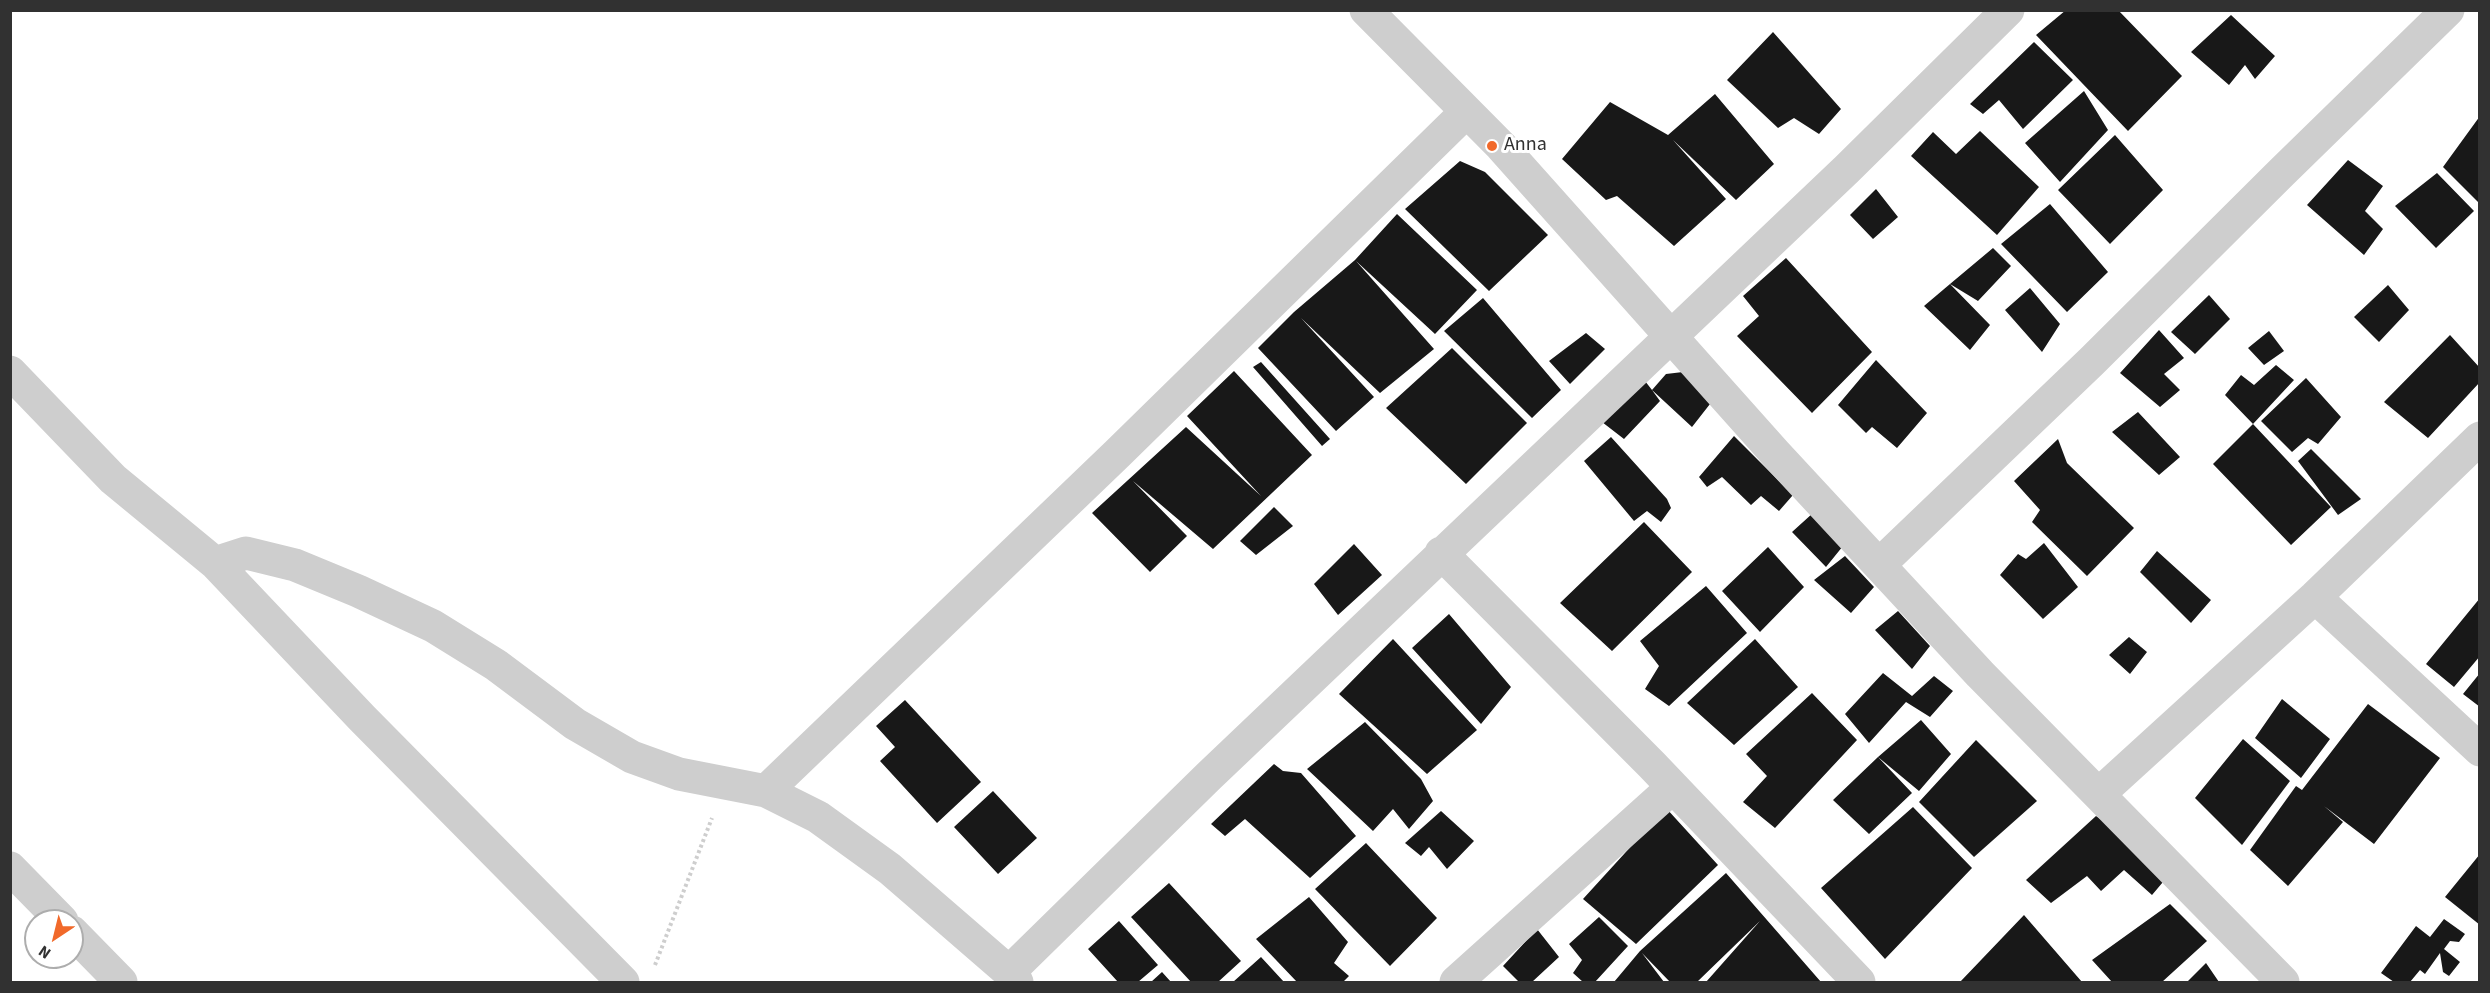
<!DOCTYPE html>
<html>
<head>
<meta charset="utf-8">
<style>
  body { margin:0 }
  #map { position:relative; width:2490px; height:993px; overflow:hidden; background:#fff; font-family:"Source Sans 3",sans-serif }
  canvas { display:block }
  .frame { position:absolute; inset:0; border:12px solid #313131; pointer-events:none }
  .north { position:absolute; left:24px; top:909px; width:60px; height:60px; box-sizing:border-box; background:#fff; border:2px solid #adadad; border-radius:50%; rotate:215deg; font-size:16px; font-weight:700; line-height:24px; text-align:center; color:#313131 }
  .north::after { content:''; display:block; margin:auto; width:21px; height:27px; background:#f1692a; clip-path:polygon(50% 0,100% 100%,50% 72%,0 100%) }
</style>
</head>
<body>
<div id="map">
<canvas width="2490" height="993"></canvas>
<div class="frame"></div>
<div class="north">N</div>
</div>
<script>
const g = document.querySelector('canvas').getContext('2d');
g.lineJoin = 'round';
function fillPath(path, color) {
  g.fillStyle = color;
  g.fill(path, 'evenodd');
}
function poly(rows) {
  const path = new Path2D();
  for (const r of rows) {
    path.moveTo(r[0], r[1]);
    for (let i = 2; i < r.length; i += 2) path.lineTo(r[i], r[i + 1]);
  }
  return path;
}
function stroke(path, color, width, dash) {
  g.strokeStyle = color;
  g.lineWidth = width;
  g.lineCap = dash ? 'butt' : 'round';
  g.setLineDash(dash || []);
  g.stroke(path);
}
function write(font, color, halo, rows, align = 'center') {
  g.font = font + ' "Source Sans 3",sans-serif';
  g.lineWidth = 6;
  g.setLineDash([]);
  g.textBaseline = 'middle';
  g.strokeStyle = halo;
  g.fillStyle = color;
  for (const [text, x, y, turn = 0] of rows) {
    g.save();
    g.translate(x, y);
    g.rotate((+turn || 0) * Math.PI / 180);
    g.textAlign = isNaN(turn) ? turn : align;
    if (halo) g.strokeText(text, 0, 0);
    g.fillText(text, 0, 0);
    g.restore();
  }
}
fillPath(poly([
  [2066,10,2118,10,2182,76,2128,131,2036,35],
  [2231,15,2275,56,2255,79,2245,65,2229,85,2191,52],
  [1773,32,1841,109,1819,134,1794,118,1778,128,1727,80],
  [2034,42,2073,80,2023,129,1999,100,1983,114,1970,104],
  [2084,91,2108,130,2060,182,2025,143],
  [1715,94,1774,164,1736,200,1673,140,1726,199,1674,246,1617,196,1606,200,1562,159,1610,102,1668,135],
  [2480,116,2480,204,2443,167],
  [1980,131,2039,187,1997,235,1911,156,1933,132,1956,154],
  [2115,135,2163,190,2110,244,2058,190],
  [2348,160,2383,186,2365,211,2383,229,2364,255,2307,205],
  [1460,161,1485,172,1548,235,1489,291,1405,209],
  [2437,173,2474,211,2436,248,2395,206],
  [1876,189,1898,217,1873,239,1850,215],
  [2050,204,2108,272,2067,312,2001,244],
  [1397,214,1477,290,1435,334,1356,261,1434,349,1380,393,1301,318,1374,397,1336,431,1258,348,1294,312,1355,260],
  [1993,248,2011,266,1978,301,1950,284],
  [1786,258,1872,352,1812,413,1737,336,1759,316,1743,296],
  [1950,284,1990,325,1970,350,1924,306],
  [2388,285,2409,310,2379,342,2354,317],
  [2030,288,2060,324,2042,352,2005,310],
  [2209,295,2230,319,2195,354,2171,332],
  [1483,298,1561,390,1532,418,1444,331],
  [2159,330,2184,358,2164,374,2180,390,2160,407,2120,373],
  [2269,331,2284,351,2264,365,2248,348],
  [1586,333,1605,349,1570,384,1549,361],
  [2450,335,2480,368,2480,382,2428,438,2384,402],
  [1452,348,1527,423,1466,484,1386,408],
  [1876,360,1927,413,1897,448,1872,427,1866,433,1838,405],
  [1261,362,1330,439,1322,446,1253,367],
  [2276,365,2294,380,2253,424,2225,395,2241,375,2254,385],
  [1234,371,1312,455,1213,549,1133,481,1187,536,1150,572,1092,513,1186,427,1261,496,1187,416],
  [1683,372,1710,404,1692,427,1652,390,1660,401,1624,439,1602,422,1645,381,1652,390,1666,374],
  [2306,378,2341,417,2318,444,2308,438,2292,452,2261,421],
  [2138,412,2180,457,2159,475,2112,432],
  [2253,424,2331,507,2291,545,2213,464],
  [1734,436,1793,495,1779,511,1761,496,1751,505,1722,477,1707,487,1699,477],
  [1611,437,1667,499,1671,508,1661,522,1647,511,1634,521,1584,461],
  [2058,439,2067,463,2134,528,2087,576,2032,522,2040,510,2014,481],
  [2311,449,2361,499,2338,515,2298,461],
  [1274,507,1293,526,1256,555,1240,541],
  [1813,513,1843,546,1826,567,1792,532],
  [1644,522,1692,572,1612,651,1560,603],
  [2044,543,2078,587,2043,619,2000,575,2018,554,2026,559],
  [1354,544,1382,575,1338,615,1314,584],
  [1768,547,1804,587,1760,632,1722,591],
  [2157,551,2211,600,2191,623,2140,572],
  [1845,556,1874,587,1851,613,1814,580],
  [1706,586,1747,633,1669,706,1645,689,1659,666,1640,641],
  [2480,598,2480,656,2454,687,2426,664],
  [1898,611,1930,646,1912,669,1875,630],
  [1449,614,1511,687,1481,724,1412,648],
  [2129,637,2147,652,2130,674,2109,655],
  [1393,639,1477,730,1427,774,1339,694],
  [1755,639,1798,687,1734,745,1687,703],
  [1883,673,1912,696,1934,676,1953,691,1930,717,1906,702,1869,743,1845,714],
  [2480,673,2480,707,2463,694],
  [1812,693,1857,740,1775,828,1743,802,1767,776,1746,754],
  [2282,699,2330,739,2301,778,2255,738],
  [905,700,981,782,937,823,880,761,895,747,876,726],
  [2368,704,2440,758,2374,844,2324,806,2343,822,2288,886,2250,850,2296,786,2302,790],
  [1921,720,1951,754,1919,791,1878,757],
  [1365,722,1421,779,1433,801,1409,829,1393,809,1373,831,1307,769],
  [2243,739,2290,781,2242,845,2195,798],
  [1976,740,2037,801,1974,857,1919,802],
  [1878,757,1912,793,1869,834,1833,800],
  [1274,764,1283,771,1301,773,1356,836,1310,878,1245,819,1225,836,1211,824],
  [993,791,1037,838,998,874,954,827],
  [1913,807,1972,868,1885,959,1821,888],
  [1666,808,1718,865,1636,944,1583,899],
  [1441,811,1474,841,1447,869,1429,847,1421,856,1405,843],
  [2096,816,2174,869,2152,895,2124,870,2101,891,2087,876,2051,903,2026,880],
  [1366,843,1437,918,1390,966,1315,889],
  [2480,854,2480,925,2445,897],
  [1726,873,1821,982,1706,982,1760,921,1697,982,1670,982,1642,953,1664,982,1614,982,1640,951],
  [1169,883,1241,961,1218,982,1191,982,1131,917],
  [1309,897,1348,942,1334,963,1349,976,1343,982,1297,982,1256,939],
  [2170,904,2207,941,2162,982,2112,982,2092,960],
  [2024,915,2082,982,1960,982],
  [1599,917,1628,946,1595,982,1583,982,1573,973,1582,960,1569,944],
  [2444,919,2465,934,2459,942,2450,941,2444,949,2460,962,2449,976,2443,972,2440,953,2425,974,2420,970,2410,982,2394,982,2381,973,2416,926,2430,937],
  [1119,921,1158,965,1138,982,1118,982,1088,949],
  [1537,929,1559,957,1532,982,1519,982,1503,966],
  [1261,957,1284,982,1233,982],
  [2206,963,2219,982,2187,982],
  [1162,972,1171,982,1151,982]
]), '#181818');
stroke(poly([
  [655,965,712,818]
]), '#cecece', 4, [3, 3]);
stroke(poly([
  [1366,10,1501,146,1775,453,1980,674,2283,982],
  [10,372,113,479,215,563,246,553,295,565,358,591,433,626,496,665,575,724,632,757,679,774,766,791,818,817,890,869,1009,972,1017,982],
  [1441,553,1652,765,1859,982],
  [215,563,362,718,623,982],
  [1880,564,2092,361,2281,173,2448,10],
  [2315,597,2480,750],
  [766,791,1117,454,1466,112],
  [2100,793,2315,597,2480,438],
  [10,868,62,921],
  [72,932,121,982],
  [1009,972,1209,776,1847,169,2008,10],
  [1456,982,1673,787]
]), '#cecece', 33);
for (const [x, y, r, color] of [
  [1492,146,6,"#f1692a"]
]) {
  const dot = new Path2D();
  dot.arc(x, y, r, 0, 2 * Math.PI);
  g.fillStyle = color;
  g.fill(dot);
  stroke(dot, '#fff', 2);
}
write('20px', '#313131', '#fff', [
  ["Anna",1504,146]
], 'left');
</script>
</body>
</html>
